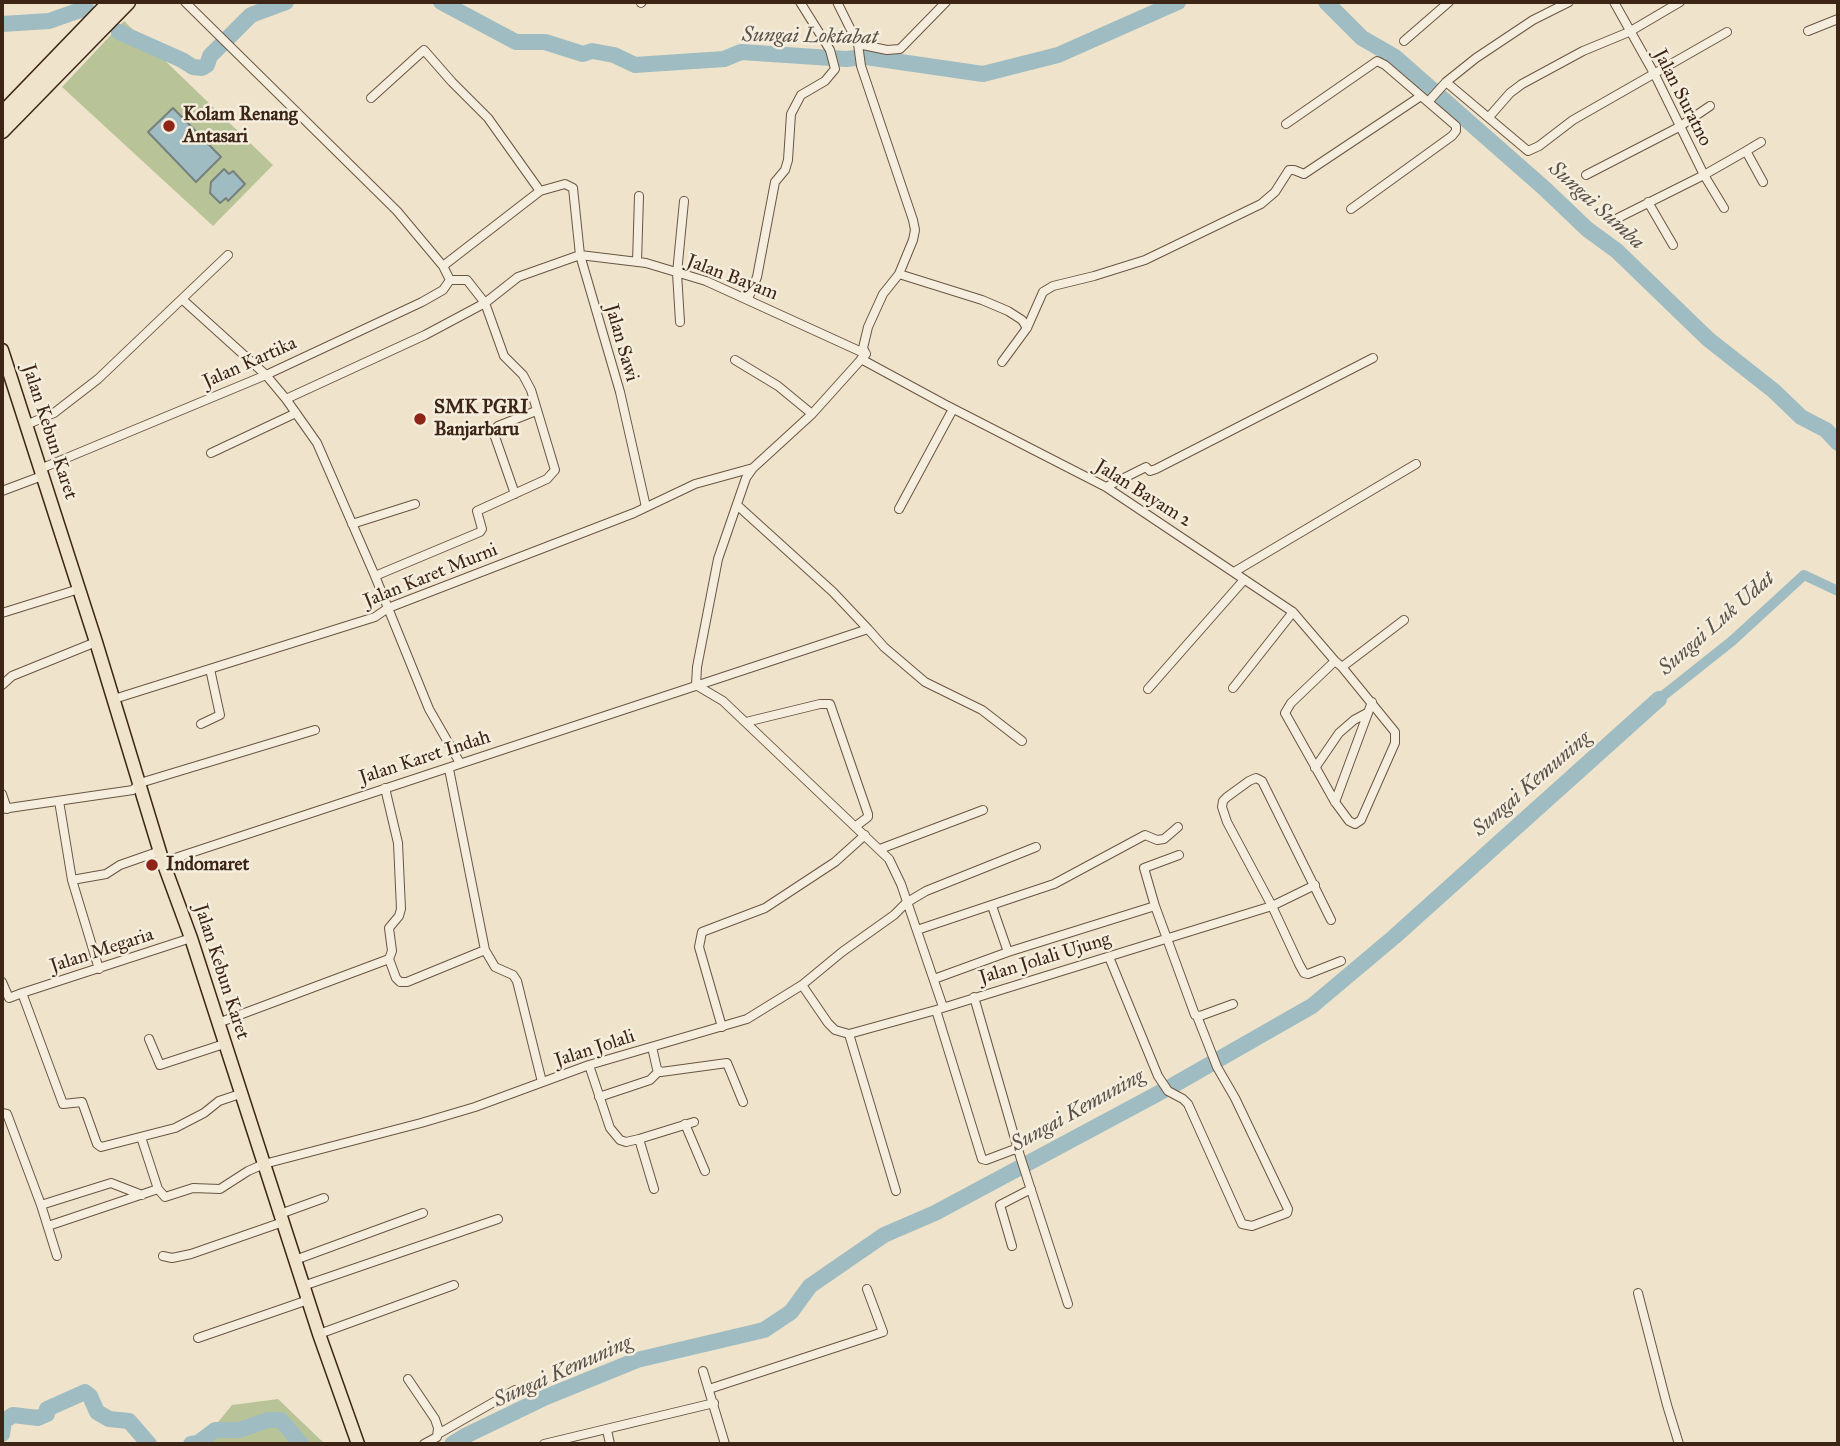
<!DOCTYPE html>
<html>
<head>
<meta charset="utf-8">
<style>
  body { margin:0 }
  #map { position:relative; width:1840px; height:1446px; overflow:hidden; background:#efe4cb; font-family:"IM FELL Great Primer",serif }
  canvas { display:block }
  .frame { position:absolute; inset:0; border:4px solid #3d2515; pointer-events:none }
</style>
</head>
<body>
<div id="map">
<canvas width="1840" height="1446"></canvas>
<div class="frame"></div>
</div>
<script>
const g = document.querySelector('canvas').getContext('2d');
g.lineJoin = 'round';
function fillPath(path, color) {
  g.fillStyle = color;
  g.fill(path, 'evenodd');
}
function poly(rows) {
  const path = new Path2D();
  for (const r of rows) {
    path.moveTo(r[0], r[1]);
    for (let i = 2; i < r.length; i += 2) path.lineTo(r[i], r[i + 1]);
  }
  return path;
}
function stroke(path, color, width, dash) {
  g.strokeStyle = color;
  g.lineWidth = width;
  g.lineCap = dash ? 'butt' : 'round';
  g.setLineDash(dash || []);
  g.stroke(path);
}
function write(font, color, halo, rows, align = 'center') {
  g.font = font + ' "IM FELL Great Primer",serif';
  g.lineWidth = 5;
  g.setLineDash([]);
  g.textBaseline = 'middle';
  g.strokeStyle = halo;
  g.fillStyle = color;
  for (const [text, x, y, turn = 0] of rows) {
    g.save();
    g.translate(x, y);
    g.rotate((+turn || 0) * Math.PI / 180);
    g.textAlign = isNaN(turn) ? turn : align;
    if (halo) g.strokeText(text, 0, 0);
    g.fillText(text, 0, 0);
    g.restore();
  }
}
fillPath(poly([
  [124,21,273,165,213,226,62,87],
  [278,1399,325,1444,200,1444,232,1405]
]), '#b8c498');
const water = poly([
  [173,108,221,157,196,182,148,132,173,108],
  [224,169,229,174,233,171,245,184,228,201,226,198,220,203,210,193,211,182,224,169]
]);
fillPath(water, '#9ebcc1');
stroke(water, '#77807c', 2);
stroke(poly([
  [1659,699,1732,641,1804,575,1838,591]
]), '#9ebcc1', 10);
stroke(poly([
  [441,2,516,42,545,42,583,54,592,51,614,55,635,65,724,59,741,52,846,59,866,57,983,74,1058,55,1178,2],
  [1326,2,1362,38,1395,57,1544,188,1587,229,1617,251,1708,339,1774,391,1801,417,1826,430,1838,443],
  [2,24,49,21,86,8],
  [119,32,182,60,193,67,202,68,207,65,210,56,251,15,286,2],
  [2,1434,4,1421,13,1415,38,1418,47,1414,47,1409,85,1392,90,1396,97,1412,109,1419,129,1421,149,1444],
  [191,1444,198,1443,215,1430,239,1430,268,1420,281,1420,301,1444],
  [452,1444,465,1436,546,1397,637,1360,764,1330,791,1312,810,1286,884,1235,935,1213,1172,1086,1312,1006,1394,937,1659,699]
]), '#9ebcc1', 16);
const street = poly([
  [1614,2,1655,75,1704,175,1724,208],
  [641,3,642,2],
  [1808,31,1838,19],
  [1404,41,1449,2],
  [858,44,887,50,900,49,946,2],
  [1446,82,1528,151,1539,146,1573,120,1727,32],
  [371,98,424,50,452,82,488,118,540,191],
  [1428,102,1446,82,1476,58,1533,20,1569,2],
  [1489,117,1510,93,1522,84,1583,51,1629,32,1680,2],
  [1286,124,1377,61,1385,65,1456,126,1456,131,1452,136,1351,209],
  [1746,151,1761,142],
  [1586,175,1679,127,1710,106],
  [1648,202,1673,245],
  [1618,218,1704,175,1746,151,1763,182],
  [637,262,639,196],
  [443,266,540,191,565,184,573,188,580,255,620,392,646,507],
  [899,274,982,300,1008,311,1022,320,1027,328],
  [748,299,757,277,775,182,785,170,788,160,791,114,801,95,825,81,835,69,830,50,800,2],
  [183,300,266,375,286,399,317,443,375,576,429,709,460,763],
  [680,322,677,273,684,201],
  [861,359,944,404,1106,487,1293,612,1335,661,1342,667,1395,732,1395,743,1361,820,1355,824,1349,821,1335,802,1285,713,1291,703,1335,661],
  [735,360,778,386,812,414],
  [1002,362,1027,328,1043,292,1053,286,1094,276,1145,260,1261,204,1275,192,1289,170,1294,170,1304,174,1421,96],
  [286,399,425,335,485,303,518,277,580,255,646,263,706,281,866,354],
  [26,425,54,413,98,379,228,255],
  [211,453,296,413],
  [40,469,266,375,422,302,443,290,450,280,443,266,397,211,185,2],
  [1106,487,1146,467,1150,471,1156,469,1373,358],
  [2,491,42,476],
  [515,494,493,431,498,426,536,411],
  [737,505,833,592,868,629],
  [899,509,953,409],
  [352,524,415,504],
  [1234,572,1416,464],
  [375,576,480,532,482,529,477,511,547,479,555,470,531,390,523,375,504,356,485,303,467,280,450,280],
  [2,613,79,589],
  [1342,667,1404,620],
  [2,685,12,676,96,642],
  [696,685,697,667,718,559,746,478,753,468,812,414,866,354,863,348,868,327,883,294,899,274,913,240,915,230,913,220,861,66,858,44,837,2],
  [696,685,723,701,889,859,901,884,943,1007],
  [1233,688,1293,612],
  [1148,689,1243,581],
  [114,699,375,617,388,608,634,513,695,484,753,468],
  [746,722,820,704,830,704,868,814,868,817,856,826],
  [201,724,220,715,210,669],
  [1315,768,1339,733,1354,720,1367,713],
  [385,788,398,843,401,909,399,916,389,928,392,951,389,959],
  [2,794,7,809],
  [59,801,72,880,106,874,120,865,160,851],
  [1335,802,1372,702],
  [2,809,133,790,140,783,315,730],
  [880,849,983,810],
  [163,862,868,629,884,647,925,682,982,710,1022,741],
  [72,880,99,969],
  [992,906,1008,952],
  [1155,906,1144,868,1179,855],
  [1331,920,1262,781,1256,778,1249,781,1227,797,1223,801,1222,807,1227,822,1272,906,1299,964,1304,973,1308,974,1341,961],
  [917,930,1054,884,1145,835,1157,840,1164,839,1178,827],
  [485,950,495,967,513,975,517,981,542,1082],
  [1109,957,1158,1076,1168,1091,1183,1099,1188,1104,1242,1224,1252,1226,1287,1213,1288,1209,1235,1098,1217,1067,1197,1016],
  [934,979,1008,952,1155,906,1195,1015,1200,1016,1233,1004],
  [2,982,9,998,22,993,63,1104,82,1102,97,1144,101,1147,175,1128,204,1113,219,1101,240,1094],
  [802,985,828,1023,835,1030,849,1034,936,1010,1272,906,1315,885],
  [22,993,191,938],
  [974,997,1020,1156,1068,1304],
  [936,1010,982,1159,986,1160,1018,1148],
  [218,1023,389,959,396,978,400,982,407,982,485,950,449,769],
  [722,1027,699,947,702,932,765,908,835,862,865,835],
  [849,1034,896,1191],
  [149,1039,160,1065,224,1044],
  [652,1047,657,1069,661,1072,727,1063,743,1102],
  [589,1065,610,1128,620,1140,626,1142,639,1139,694,1122],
  [599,1097,650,1080,659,1071],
  [2,1113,7,1114,41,1205,57,1256],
  [685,1124,705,1171],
  [141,1137,158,1189],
  [639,1139,654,1189],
  [41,1205,111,1183,142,1195],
  [280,1214,324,1198],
  [48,1226,158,1189,165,1197,193,1188,220,1189,248,1171,264,1164,421,1123,475,1107,589,1065,747,1019,802,985,842,952,894,915,906,903,926,891,1036,847],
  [1012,1246,1000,1205,1031,1189],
  [163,1256,172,1258,191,1254,283,1222],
  [295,1260,423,1213],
  [303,1286,498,1219],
  [1638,1293,1667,1405,1679,1444],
  [319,1334,454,1285],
  [198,1338,308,1300],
  [703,1371,725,1444],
  [408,1379,435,1419,438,1428,437,1437,424,1444],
  [709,1389,883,1332,867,1289],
  [607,1430,610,1444],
  [438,1434,515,1390],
  [544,1444,714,1403]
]);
const primary = poly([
  [2,350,96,642,163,862,191,938,319,1334,358,1444]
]);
const highway = poly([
  [2,114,110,2],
  [2,131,128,2]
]);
stroke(street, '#6a5542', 10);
stroke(primary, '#3d2515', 15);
stroke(highway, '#3d2515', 17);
stroke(street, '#f5eddd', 8);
stroke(primary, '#efe4cb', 12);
stroke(highway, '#efe4cb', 14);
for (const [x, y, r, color] of [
  [169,126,7,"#8f2418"],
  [420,419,7,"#8f2418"],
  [152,865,7,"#8f2418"]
]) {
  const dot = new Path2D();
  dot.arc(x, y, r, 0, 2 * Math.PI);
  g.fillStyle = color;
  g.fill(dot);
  stroke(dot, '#f5eddd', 2.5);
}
write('19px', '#3d2515', '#f5eddd', [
  ["Jalan Suratno",1682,98,63],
  ["Jalan Bayam",732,278,21],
  ["Jalan Sawi",621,343,74],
  ["Jalan Kartika",250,363,-24],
  ["Jalan Kebun Karet",49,432,72],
  ["Jalan Bayam 2",1143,494,32],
  ["Jalan Karet Murni",431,576,-22],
  ["Jalan Karet Indah",425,758,-18],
  ["Jalan Megaria",102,951,-18],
  ["Jalan Jolali Ujung",1045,959,-17],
  ["Jalan Kebun Karet",221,972,72],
  ["Jalan Jolali",595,1049,-18]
]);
write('bold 19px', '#3d2515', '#f5eddd', [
  ["Kolam Renang",183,115],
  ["Antasari",183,137],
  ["SMK PGRI",434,408],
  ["Banjarbaru",434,430],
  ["Indomaret",166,865]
], 'left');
write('italic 21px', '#5a5249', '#f5eddd', [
  ["Sungai Loktabat",810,37,1],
  ["Sungai Sumba",1596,206,42],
  ["Sungai Luk Udat",1717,624,-41],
  ["Sungai Kemuning",1532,784,-41],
  ["Sungai Kemuning",1078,1111,-29],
  ["Sungai Kemuning",563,1372,-24]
]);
</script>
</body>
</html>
